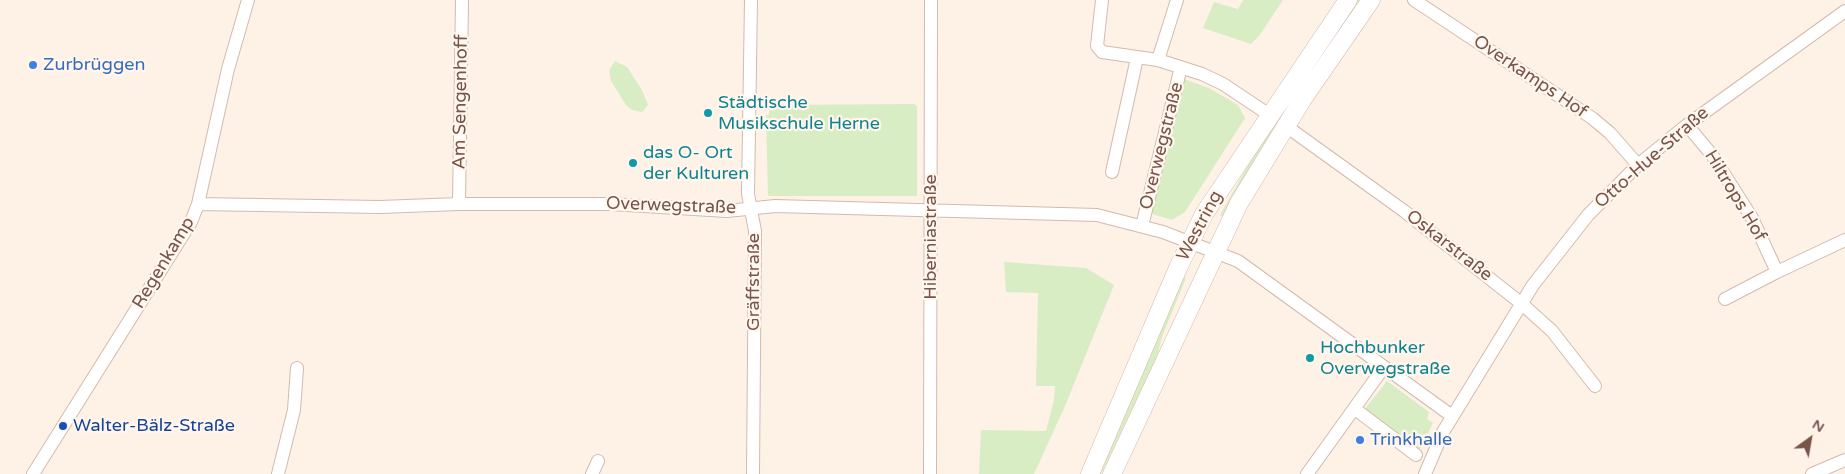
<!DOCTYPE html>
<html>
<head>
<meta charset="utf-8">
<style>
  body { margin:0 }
  #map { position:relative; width:1845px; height:474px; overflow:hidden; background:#fef2e6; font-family:"Varela Round",sans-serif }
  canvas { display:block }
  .north { position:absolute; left:1785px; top:414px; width:50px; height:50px; -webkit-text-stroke:4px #fff6ee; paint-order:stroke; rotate:32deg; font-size:14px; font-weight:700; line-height:20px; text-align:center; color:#795549 }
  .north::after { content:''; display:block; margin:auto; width:18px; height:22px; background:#795549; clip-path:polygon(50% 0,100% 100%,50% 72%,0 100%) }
</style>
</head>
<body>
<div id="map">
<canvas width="1845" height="474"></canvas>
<div class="north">N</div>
</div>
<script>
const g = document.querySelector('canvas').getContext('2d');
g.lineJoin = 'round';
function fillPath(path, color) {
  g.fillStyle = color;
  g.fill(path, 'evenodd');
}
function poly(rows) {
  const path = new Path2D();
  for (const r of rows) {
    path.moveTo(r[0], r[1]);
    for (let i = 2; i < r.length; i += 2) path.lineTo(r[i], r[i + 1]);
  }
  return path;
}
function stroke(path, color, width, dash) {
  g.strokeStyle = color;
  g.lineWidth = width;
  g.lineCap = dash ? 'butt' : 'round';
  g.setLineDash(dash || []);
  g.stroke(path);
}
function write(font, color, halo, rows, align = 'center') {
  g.font = font + ' "Varela Round",sans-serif';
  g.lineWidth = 4.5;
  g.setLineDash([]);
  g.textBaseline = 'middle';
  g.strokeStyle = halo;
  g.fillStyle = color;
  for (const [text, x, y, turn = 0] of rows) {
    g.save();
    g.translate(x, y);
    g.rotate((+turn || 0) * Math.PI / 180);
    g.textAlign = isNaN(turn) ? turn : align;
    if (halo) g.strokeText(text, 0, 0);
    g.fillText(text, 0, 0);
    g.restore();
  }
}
fillPath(poly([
  [1243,0,1283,0,1259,36,1251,44,1203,28,1214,2,1238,9],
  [1357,0,1362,0,1225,217,1220,215,1261,142],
  [615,61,627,67,642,90,648,105,642,112,632,110,626,105,611,81,609,70],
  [1184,79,1209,88,1238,105,1245,118,1185,212,1172,220,1149,213],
  [914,104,917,106,917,196,768,196,766,115,769,115,769,105],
  [1004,262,1086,268,1114,285,1065,406,1034,474,979,474,981,430,1046,431,1054,400,1055,386,1036,386,1038,293,1006,292],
  [1182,276,1186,278,1162,337,1157,357,1101,474,1098,474],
  [1387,381,1429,412,1427,419,1433,423,1419,451,1364,410]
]), '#d8edc3');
const minor = poly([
  [751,0,748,194,755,231,753,474],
  [1102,0,1097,46,1102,52,1158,60,1202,74,1223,84,1271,116],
  [1414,0,1592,118,1610,133,1638,165],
  [1158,60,1177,0],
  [1687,125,1712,155,1752,218,1777,272],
  [1286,126,1404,211,1522,304,1552,331,1595,386],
  [1112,172,1137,58],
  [198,204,380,207,459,204,611,204,727,211,775,206,1097,215,1163,232,1238,261,1452,416],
  [459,204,462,0],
  [1142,226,1181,67],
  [1725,299,1777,272,1845,240],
  [1355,409,1416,455],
  [33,474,191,222,198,204,228,69,248,0],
  [278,474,294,410,297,368],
  [592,474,598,461],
  [930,474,931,0],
  [1307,474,1384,367],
  [1425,474,1443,432,1533,285,1588,215,1638,165,1687,125,1845,11],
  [1812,474,1845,460]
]);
const secondary = poly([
  [1090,474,1178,268,1204,214,1348,0],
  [1112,474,1239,203,1302,100,1371,0]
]);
stroke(minor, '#d3baad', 14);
stroke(secondary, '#d6b9ab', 19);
stroke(minor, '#fff', 12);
stroke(secondary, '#fff', 18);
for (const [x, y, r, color] of [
  [33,65,5,"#3f7fe0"],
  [708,113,5,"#0f9aa8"],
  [633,163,5,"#0f9aa8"],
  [1310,358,5,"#0f9aa8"],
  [63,426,5,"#1a4fb4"],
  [1360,440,5,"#3f7fe0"]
]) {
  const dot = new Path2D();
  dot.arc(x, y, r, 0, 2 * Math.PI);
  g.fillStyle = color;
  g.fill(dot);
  stroke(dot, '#fff6ee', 2);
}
write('18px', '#366cbe', '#fff6ee', [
  ["Zurbrüggen",43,65],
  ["Trinkhalle",1370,440]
], 'left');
write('18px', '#795549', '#fff6ee', [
  ["Overkamps Hof",1530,77,34],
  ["Am Sengenhoff",461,102,-89],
  ["Overwegstraße",1162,146,-76],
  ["Otto-Hue-Straße",1652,158,-41],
  ["Hiltrops Hof",1735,196,59],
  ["Overwegstraße",671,206,2],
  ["Westring",1200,226,-62],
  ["Hiberniastraße",931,237,-90],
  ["Oskarstraße",1449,246,38],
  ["Regenkamp",164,263,-59],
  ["Gräffstraße",754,282,-90]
]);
write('18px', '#0d838f', '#fff6ee', [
  ["Städtische",718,103],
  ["Musikschule Herne",718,124],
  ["das O- Ort",643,153],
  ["der Kulturen",643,174],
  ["Hochbunker",1320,348],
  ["Overwegstraße",1320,369]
], 'left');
write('18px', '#164399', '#fff6ee', [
  ["Walter-Bälz-Straße",73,426]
], 'left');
</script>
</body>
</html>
